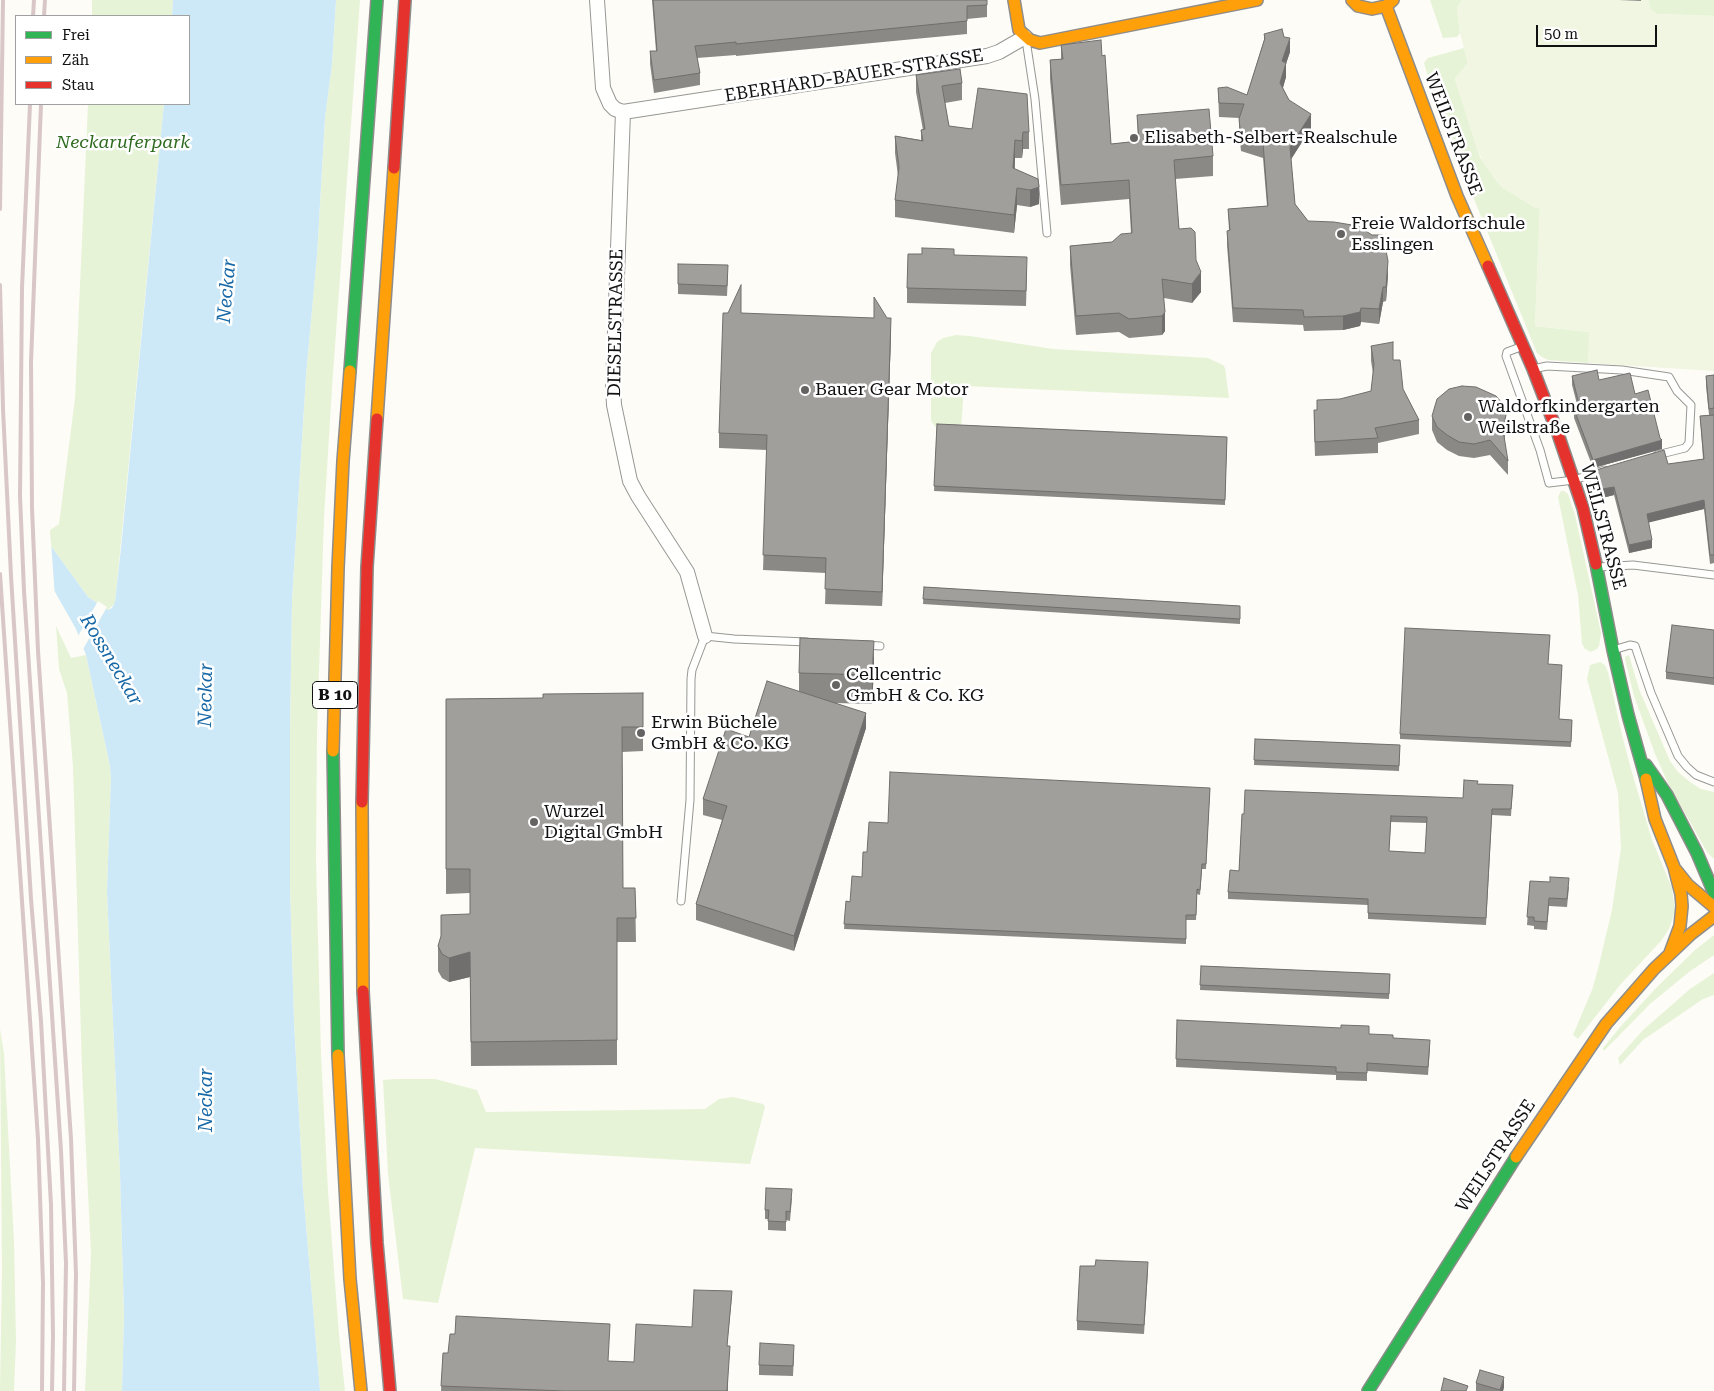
<!DOCTYPE html>
<html>
<head>
<meta charset="utf-8">
<style>
  body { margin:0 }
  #map { position:relative; width:1714px; height:1391px; overflow:hidden; background:#fdfcf7; font-family:"Roboto Serif",serif }
  canvas { display:block }
  .legend { position:absolute; left:15px; top:15px; width:175px; height:90px; box-sizing:border-box; background:#fff; border:1px solid #a0a0a0; margin:0; padding:6px 9px; list-style:none; font-size:15px; color:#111 }
  .legend li { display:flex; align-items:center; gap:10px; height:25px }
  .legend b { width:25px; border:1px solid #a0a0a0 }
  .scale { position:absolute; left:1536px; top:25px; width:121px; height:22px; box-sizing:border-box; border:2px solid #111; border-top:0; padding-left:6px; font-size:15px; line-height:18px; white-space:nowrap; color:#111; -webkit-text-stroke:4px #fff; paint-order:stroke }
</style>
</head>
<body>
<div id="map">
<canvas width="1714" height="1391"></canvas>
<ul class="legend">
<li><b style="height:6px;background:#30b455"></b>Frei</li>
<li><b style="height:6px;background:#ff9f0a"></b>Zäh</li>
<li><b style="height:6px;background:#e5322d"></b>Stau</li>
</ul>
<div class="scale">50 m</div>
</div>
<script>
const g = document.querySelector('canvas').getContext('2d');
g.lineJoin = 'round';
function fillPath(path, color) {
  g.fillStyle = color;
  g.fill(path, 'evenodd');
}
function poly(rows) {
  const path = new Path2D();
  for (const r of rows) {
    path.moveTo(r[0], r[1]);
    for (let i = 2; i < r.length; i += 2) path.lineTo(r[i], r[i + 1]);
  }
  return path;
}
function stroke(path, color, width, dash) {
  g.strokeStyle = color;
  g.lineWidth = width;
  g.lineCap = dash ? 'butt' : 'round';
  g.setLineDash(dash || []);
  g.stroke(path);
}
function write(font, color, halo, rows, align = 'center') {
  g.font = font + ' "Roboto Serif",serif';
  g.lineWidth = 5;
  g.setLineDash([]);
  g.textBaseline = 'middle';
  g.strokeStyle = halo;
  g.fillStyle = color;
  for (const [text, x, y, turn = 0] of rows) {
    g.save();
    g.translate(x, y);
    g.rotate((+turn || 0) * Math.PI / 180);
    g.textAlign = isNaN(turn) ? turn : align;
    if (halo) g.strokeText(text, 0, 0);
    g.fillText(text, 0, 0);
    g.restore();
  }
}
fillPath(poly([
  [92,0,173,0,172,16,92,16],
  [336,0,360,0,332,388,324,518,317,732,316,860,321,1054,328,1191,339,1335,345,1391,320,1391,303,1190,294,1022,290,890,290,727,292,600,306,375,317,255,325,118,332,64],
  [1430,0,1462,0,1457,8,1460,33,1457,37,1443,38],
  [1648,0,1714,0,1714,16,1657,14,1651,10],
  [1464,48,1468,63,1455,79,1480,157,1496,180,1503,188,1536,208,1540,208,1535,326,1590,332,1588,363,1548,360,1542,357,1537,353,1462,170,1432,90,1424,63,1428,58],
  [88,104,164,104,115,603,108,610,88,597,51,546,50,530,59,524,75,398],
  [956,335,970,336,1053,349,1208,358,1223,365,1225,368,1229,398,964,386,961,430,937,429,931,421,931,353,937,342,943,338],
  [1561,491,1564,491,1568,494,1575,515,1601,633,1599,646,1597,649,1591,652,1585,649,1582,644,1578,595,1558,497],
  [56,626,71,658,86,655,110,766,111,779,107,892,120,1173,124,1315,122,1391,85,1391,91,1254,82,1070,73,767,67,693,59,669],
  [1629,655,1639,689,1670,761,1678,772,1690,782,1701,789,1714,792,1714,859,1707,852,1668,783,1655,754,1634,696,1625,659,1625,657],
  [1600,662,1605,665,1608,672,1622,735,1631,769,1652,840,1672,888,1675,911,1669,929,1661,941,1620,985,1578,1039,1573,1035,1592,990,1598,969,1612,910,1621,848,1618,793,1587,679,1590,665],
  [1714,935,1714,955,1689,972,1650,1004,1605,1050,1603,1050,1603,1048,1620,1027,1657,987,1695,950],
  [1714,973,1714,995,1703,999,1643,1040,1620,1065,1618,1058,1643,1030,1690,989],
  [0,1029,4,1054,14,1241,16,1341,14,1391,0,1391,2,1272],
  [395,1079,435,1079,477,1090,486,1112,705,1109,719,1099,733,1097,763,1104,765,1107,750,1164,475,1148,438,1303,403,1299,388,1174,383,1080]
]), '#e7f3d7');
fillPath(poly([
  [1462,0,1648,0,1651,10,1657,14,1714,16,1714,371,1588,363,1589,332,1535,326,1540,209,1536,208,1503,188,1486,167,1476,147,1455,78,1468,63,1460,33,1457,8]
]), '#f0f6e1');
fillPath(poly([
  [173,0,336,0,332,64,325,118,317,255,306,375,292,600,290,727,290,890,294,1022,303,1190,320,1391,122,1391,124,1315,120,1173,107,892,111,779,110,766,86,655,76,629,55,592,0,534,0,495,51,546,88,597,108,610,112,608,115,602,121,548,164,104,189,104,189,16,172,16]
]), '#cde8f7');
fillPath(poly([
  [0,492,51,542,55,597,0,538],
  [98,601,107,607,82,651,78,636]
]), '#fdfcf7');
const lane = poly([
  [1026,40,1035,99,1047,233],
  [1523,346,1507,352,1506,356,1540,450,1549,483,1574,480,1604,470],
  [1533,369,1547,366,1622,370,1669,377,1677,391,1691,405,1689,443,1685,448,1657,455],
  [1598,567,1633,565,1714,575],
  [866,645,880,646],
  [1613,650,1630,645,1635,646,1651,693,1678,756,1687,767,1696,775,1714,782],
  [681,901,690,800,691,679,692,670,705,636,734,639,807,642]
]);
const street = poly([
  [597,0,603,88,610,104,615,109,623,112,987,56,999,52,1025,37],
  [623,112,613,385,614,405,630,481,638,496,687,572,705,636]
]);
const fast = poly([
  [350,371,377,0],
  [1596,564,1613,650,1628,715,1646,779],
  [333,751,338,1055],
  [1646,765,1667,795,1697,853,1714,893],
  [1368,1391,1516,1157]
]);
const slow = poly([
  [1014,0,1019,30,1030,40,1040,43,1257,0],
  [1352,0,1358,6,1372,9,1386,6,1393,0],
  [1386,6,1457,196,1488,266],
  [377,419,394,168],
  [333,751,338,568,343,461,350,371],
  [1646,779,1655,819,1674,867,1681,894,1682,906,1680,926,1670,953],
  [362,802,363,991],
  [1676,870,1688,885,1714,907],
  [338,1055,350,1279,361,1391],
  [1516,1157,1606,1024,1654,969,1691,934,1714,916]
]);
const jam = poly([
  [394,168,405,0],
  [1488,266,1533,369,1558,434,1583,508,1596,564],
  [362,802,367,567,377,419],
  [363,991,377,1243,390,1391]
]);
stroke(lane, '#979795', 9);
stroke(street, '#979795', 16);
stroke(fast, '#8e8d8b', 14);
stroke(slow, '#8e8d8b', 14);
stroke(jam, '#8e8d8b', 14);
stroke(lane, '#fffffe', 7);
stroke(street, '#fffffe', 14);
stroke(fast, '#30b455', 11);
stroke(slow, '#ff9f0a', 11);
stroke(jam, '#e5322d', 11);
stroke(poly([
  [33,16,34,0],
  [44,16,45,0],
  [30,104,22,288,20,496,24,591,61,1151,66,1263,64,1391],
  [41,104,31,362,32,508,38,651,71,1139,76,1274,74,1391],
  [0,209,3,0],
  [0,285,3,409,11,576,31,899,41,1021,51,1205,53,1336,52,1391],
  [0,574,38,1139,43,1283,42,1391]
]), '#d9c6c7', 4);
fillPath(poly([
  [652,0,987,0,987,17,967,19,967,34,736,56,736,55,697,58,700,73,700,85,654,93,650,64,650,51,656,51],
  [1619,0,1641,0,1641,1],
  [1264,34,1284,37,1290,52,1286,63,1286,77,1283,88,1289,100,1311,128,1291,159,1295,204,1308,221,1388,275,1386,301,1383,302,1379,324,1361,322,1360,326,1343,330,1304,331,1303,325,1233,322,1227,245,1227,231,1229,231,1228,209,1267,206,1263,158,1241,151,1239,133,1239,118,1219,117,1218,88,1247,95,1264,40],
  [1061,45,1102,56,1111,144,1138,141,1137,115,1213,156,1213,176,1175,179,1179,229,1196,260,1201,292,1192,303,1164,298,1165,331,1162,335,1129,338,1119,332,1076,335,1070,265,1070,246,1112,242,1131,233,1129,199,1061,205,1050,79,1050,60,1061,59],
  [916,75,962,83,962,100,945,103,949,126,972,129,1029,132,1029,149,1023,149,1022,158,1015,158,1015,169,1038,179,1039,204,1030,207,1017,205,1014,233,895,217,895,200,898,176,895,153,895,136,921,140,921,130,923,130,916,92],
  [922,254,954,255,1027,272,1026,306,907,303,907,288],
  [678,264,728,275,727,296,678,294],
  [741,313,891,333,882,606,825,604,826,573,763,570,767,450,719,448,719,433],
  [1371,346,1393,360,1403,389,1419,420,1419,434,1378,443,1378,453,1315,456,1314,425,1314,410,1317,410,1371,391,1373,373,1371,361],
  [1714,375,1714,563,1710,564,1704,509,1648,522,1652,548,1629,553,1614,495,1602,498,1596,478,1596,470,1668,464,1703,459,1700,416,1709,415,1706,386,1706,376],
  [1572,376,1599,380,1635,394,1662,449,1593,468,1574,418,1574,409,1578,408,1572,385],
  [1432,416,1506,430,1504,439,1508,461,1508,475,1490,455,1474,458,1459,456,1447,450,1437,442,1432,430],
  [937,424,1227,437,1225,505,934,491],
  [924,587,1240,606,1240,624,923,604],
  [1714,630,1714,685,1666,679,1666,672],
  [1549,664,1559,719,1572,720,1571,747,1400,739,1400,734],
  [874,669,872,704,836,703,866,728,794,951,696,920,696,904,722,820,703,815,703,799,749,737,799,691,799,673],
  [643,693,643,751,622,752,623,888,635,888,636,942,617,942,617,1065,471,1066,470,977,449,982,442,978,438,971,438,946,470,914,470,893,446,894,446,699,543,698],
  [1255,739,1400,745,1399,771,1254,765],
  [1477,784,1513,785,1511,816,1492,815,1486,925,1368,919,1368,905,1228,899,1228,892,1239,871,1242,814,1463,798],
  [1391,822,1427,823,1425,853,1389,851],
  [1210,788,1206,869,1202,869,1200,895,1197,894,1196,920,1186,920,1186,944,844,929,846,901,850,902,862,877,867,852,888,823],
  [1530,881,1569,887,1567,907,1549,906,1547,930,1534,929,1534,926,1527,925],
  [1201,966,1390,974,1389,999,1200,990],
  [1177,1020,1369,1034,1393,1038,1430,1048,1428,1075,1367,1071,1367,1081,1336,1080,1336,1075,1176,1067],
  [792,1198,790,1221,786,1220,786,1231,768,1230,768,1219,765,1219,765,1210],
  [1148,1271,1144,1334,1077,1330,1077,1321],
  [732,1296,727,1346,728,1391,441,1391,443,1353,448,1353,455,1334,608,1361,634,1362,692,1327],
  [794,1354,793,1376,759,1375,759,1365],
  [1476,1383,1504,1387,1503,1391,1476,1391]
]), '#8a8986');
fillPath(poly([
  [1290,38,1290,52,1282,76,1282,61],
  [1286,63,1286,77,1280,97,1280,83],
  [1311,114,1311,128,1290,161,1290,147],
  [1023,132,1023,149,1022,158,1022,141],
  [1015,140,1015,158,1013,185,1013,168],
  [1039,187,1039,204,1030,207,1030,190],
  [1017,188,1017,205,1014,233,1014,215],
  [1388,261,1388,275,1386,301,1386,287],
  [1201,272,1201,292,1192,303,1192,284],
  [1383,287,1383,302,1379,324,1379,309],
  [1361,308,1361,322,1360,326,1343,330,1343,316],
  [1165,312,1165,331,1162,335,1162,316],
  [891,318,891,333,882,606,882,592],
  [1506,415,1506,430,1503,445,1503,430],
  [1662,440,1662,449,1593,468,1593,460],
  [1614,487,1614,495,1602,498,1602,489],
  [1704,500,1704,509,1647,523,1647,514],
  [1652,540,1652,548,1629,553,1629,545],
  [874,641,874,669,872,704,872,675],
  [866,713,866,728,794,951,794,936],
  [470,952,470,977,449,982,449,958],
  [1504,1377,1504,1387,1503,1391,1500,1391]
]), '#716f6d');
const building = poly([
  [653,0,987,0,987,5,967,6,967,21,736,44,736,42,695,46,700,73,654,80,650,51,657,51,653,0],
  [1282,29,1284,37,1290,38,1282,61,1286,63,1280,83,1289,100,1311,114,1290,147,1295,204,1308,221,1334,222,1358,226,1372,235,1383,235,1388,261,1386,287,1383,287,1379,309,1361,308,1360,312,1343,316,1304,317,1303,310,1233,308,1227,231,1230,230,1228,209,1268,206,1263,143,1241,137,1239,119,1244,104,1219,103,1218,88,1227,87,1247,95,1265,38,1264,34,1282,29],
  [1101,40,1102,56,1105,55,1111,144,1139,141,1137,115,1209,109,1213,156,1174,160,1179,229,1191,228,1195,232,1196,260,1201,272,1192,284,1162,279,1165,312,1162,316,1129,319,1119,313,1076,316,1070,246,1112,242,1121,234,1132,233,1129,180,1061,185,1050,60,1063,59,1061,45,1101,40],
  [960,69,962,83,942,86,949,126,972,129,978,88,1027,94,1029,132,1023,132,1022,141,1015,140,1013,168,1038,179,1039,187,1030,190,1017,188,1014,215,895,200,899,167,895,136,923,141,921,130,925,129,916,75,960,69],
  [922,248,954,249,954,255,1027,257,1026,291,907,288,908,254,922,254,922,248],
  [678,264,728,265,727,286,678,284,678,264],
  [741,285,741,313,874,318,874,297,887,318,891,318,882,592,825,589,826,558,763,555,767,435,719,433,723,313,728,313,741,285],
  [1393,342,1393,360,1400,360,1403,389,1419,420,1375,428,1378,438,1315,442,1314,410,1317,410,1317,400,1340,399,1371,391,1374,364,1371,346,1393,342],
  [1597,370,1599,380,1630,373,1635,394,1648,390,1660,438,1662,440,1593,460,1574,409,1580,408,1572,376,1597,370],
  [1714,375,1714,408,1709,409,1706,376,1714,375],
  [1462,386,1476,387,1496,396,1503,404,1506,415,1503,430,1508,461,1490,440,1474,444,1459,442,1447,435,1437,427,1432,416,1437,399,1449,389,1462,386],
  [1714,415,1714,555,1710,555,1704,500,1647,514,1652,540,1629,545,1614,487,1602,489,1596,470,1664,450,1668,464,1704,459,1700,416,1714,415],
  [937,424,1227,437,1225,500,934,486,937,424],
  [924,587,1240,606,1240,619,923,599,924,587],
  [1672,625,1714,630,1714,678,1666,672,1672,625],
  [1405,628,1550,635,1548,664,1562,665,1559,719,1572,720,1571,742,1400,734,1405,628],
  [800,638,874,641,872,675,799,673,800,638],
  [767,681,866,713,794,936,696,904,727,806,703,799,726,729,749,737,767,681],
  [643,693,643,727,622,727,623,888,635,888,636,918,617,918,617,1040,471,1042,470,952,449,958,442,954,438,946,441,936,441,915,470,914,470,869,446,869,446,699,543,698,543,694,643,693],
  [1255,739,1400,745,1399,766,1254,760,1255,739],
  [890,772,1210,788,1206,864,1202,864,1200,890,1197,889,1196,915,1186,915,1186,939,844,924,846,901,850,902,852,876,862,877,863,852,867,852,869,822,888,823,890,772],
  [1464,780,1478,781,1477,784,1513,785,1511,809,1492,809,1486,918,1368,913,1368,899,1228,892,1230,870,1239,871,1242,814,1244,814,1245,790,1463,798,1464,780],
  [1391,816,1427,817,1425,853,1389,851,1391,816],
  [1550,877,1569,878,1567,899,1549,898,1547,922,1534,921,1534,917,1527,917,1530,881,1550,882,1550,877],
  [1201,966,1390,974,1389,994,1200,985,1201,966],
  [1177,1020,1341,1028,1341,1025,1369,1026,1369,1034,1393,1035,1393,1038,1430,1040,1428,1067,1367,1063,1367,1073,1336,1072,1336,1067,1176,1059,1177,1020],
  [766,1188,792,1189,790,1212,786,1211,786,1222,768,1221,769,1210,765,1210,766,1188],
  [1096,1260,1148,1262,1144,1325,1077,1321,1080,1266,1095,1266,1096,1260],
  [694,1290,732,1291,727,1346,730,1346,727,1391,564,1391,441,1386,443,1353,448,1353,450,1334,455,1334,456,1316,610,1324,608,1361,634,1362,636,1324,692,1327,694,1290],
  [760,1343,794,1345,793,1366,759,1365,760,1343],
  [1480,1370,1504,1377,1500,1390,1476,1383,1480,1370],
  [1444,1378,1468,1386,1466,1391,1441,1391,1444,1378]
]);
fillPath(building, '#a19f9c');
stroke(building, '#716f6d', 1);
for (const [x, y, r, color] of [
  [1134,138,5,"#646362"],
  [1341,234,5,"#646362"],
  [805,390,5,"#646362"],
  [1468,417,5,"#646362"],
  [836,685,5,"#646362"],
  [641,733,5,"#646362"],
  [534,822,5,"#646362"]
]) {
  const dot = new Path2D();
  dot.arc(x, y, r, 0, 2 * Math.PI);
  g.fillStyle = color;
  g.fill(dot);
  stroke(dot, '#fff', 2);
}
for (const [x, y, w] of [
  [335,695,45]
]) {
  const box = new Path2D();
  box.roundRect(x - w / 2, y - 13.5, w, 27, 4);
  g.fillStyle = '#fff';
  g.fill(box);
  stroke(box, '#111', 1);
}
write('bold 16px', '#111', null, [
  ["B 10",335,695]
]);
write('18px', '#111', '#fff', [
  ["EBERHARD-BAUER-STRASSE",854,76,-9],
  ["WEILSTRASSE",1453,134,69],
  ["DIESELSTRASSE",616,323,-89],
  ["WEILSTRASSE",1603,527,75],
  ["WEILSTRASSE",1496,1156,-57]
]);
write('18px', '#111', '#fff', [
  ["Elisabeth-Selbert-Realschule",1144,138],
  ["Freie Waldorfschule",1351,224],
  ["Esslingen",1351,245],
  ["Bauer Gear Motor",815,390],
  ["Waldorfkindergarten",1478,407],
  ["Weilstraße",1478,428],
  ["Cellcentric",846,675],
  ["GmbH & Co. KG",846,696],
  ["Erwin Büchele",651,723],
  ["GmbH & Co. KG",651,744],
  ["Wurzel",544,812],
  ["Digital GmbH",544,833]
], 'left');
write('italic 18px', '#2f6b1f', '#fff', [
  ["Neckaruferpark",123,143]
]);
write('italic 19px', '#1768a6', '#fff', [
  ["Neckar",227,291,-85],
  ["Rossneckar",111,660,59],
  ["Neckar",206,695,-89],
  ["Neckar",206,1100,-90]
]);
</script>
</body>
</html>
